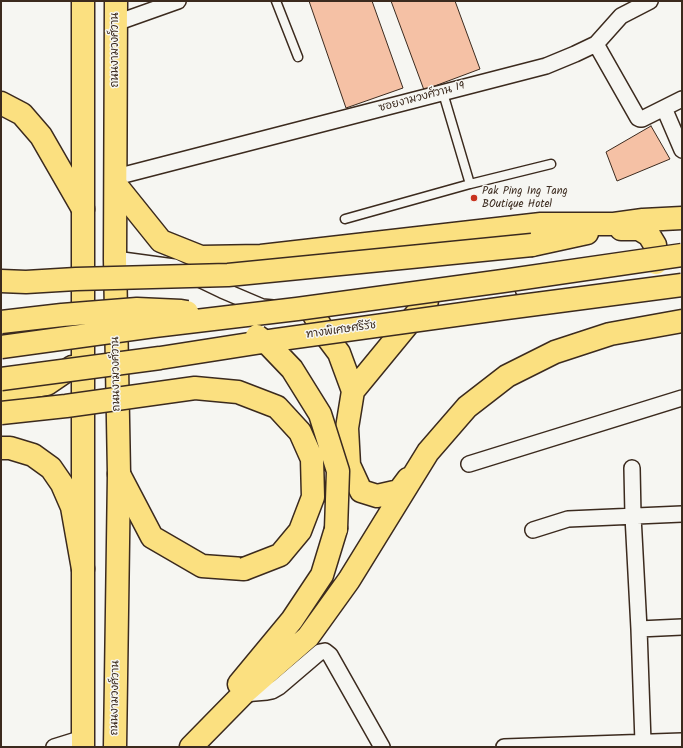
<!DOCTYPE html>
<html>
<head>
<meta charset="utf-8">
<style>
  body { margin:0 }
  #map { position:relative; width:683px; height:748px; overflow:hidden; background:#f6f6f2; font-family:Kalam,sans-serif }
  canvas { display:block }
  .frame { position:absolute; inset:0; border:2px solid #3b2a1e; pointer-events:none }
</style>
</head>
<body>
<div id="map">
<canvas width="683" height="748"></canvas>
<div class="frame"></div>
</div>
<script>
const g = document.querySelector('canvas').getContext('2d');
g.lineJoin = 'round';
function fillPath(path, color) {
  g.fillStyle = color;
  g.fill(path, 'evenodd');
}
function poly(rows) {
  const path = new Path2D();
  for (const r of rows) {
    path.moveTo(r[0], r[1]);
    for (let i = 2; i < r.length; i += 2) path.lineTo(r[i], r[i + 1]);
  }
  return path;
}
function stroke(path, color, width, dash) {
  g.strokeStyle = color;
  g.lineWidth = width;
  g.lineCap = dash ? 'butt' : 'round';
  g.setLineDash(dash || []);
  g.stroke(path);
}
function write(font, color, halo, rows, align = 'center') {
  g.font = font + ' Kalam,"Playpen Sans Thai",sans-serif';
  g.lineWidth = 3;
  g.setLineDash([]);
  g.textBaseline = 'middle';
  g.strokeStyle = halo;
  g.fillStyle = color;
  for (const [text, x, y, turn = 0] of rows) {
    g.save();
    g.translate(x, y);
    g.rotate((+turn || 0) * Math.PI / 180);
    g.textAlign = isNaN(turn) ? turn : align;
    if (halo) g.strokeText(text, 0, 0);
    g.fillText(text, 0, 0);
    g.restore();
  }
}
const building = poly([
  [309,1,372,1,403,88,346,108,309,1],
  [391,1,455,1,480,69,424,90,391,1],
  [651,126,670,159,617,181,606,152,651,126]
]);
fillPath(building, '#f5c1a5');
stroke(building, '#3b2a1e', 1);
const lane = poly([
  [276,1,298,57],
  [443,93,470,184],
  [345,219,470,184,551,164]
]);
const street = poly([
  [116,23,178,1],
  [596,44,621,16,650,1],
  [664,108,682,150],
  [116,177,546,66,575,54,596,44,638,118,640,119,642,119,682,99],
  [115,259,174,267,222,290,262,307,273,308],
  [523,289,559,284,584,280,682,268],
  [469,464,682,398],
  [632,468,633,516,639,629,643,742],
  [533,530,568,519,682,514],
  [639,629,682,627],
  [243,694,267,692,272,691,279,687,320,652,325,651,330,655,382,747],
  [54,747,83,738],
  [504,747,682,741]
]);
const primary = poly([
  [83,747,83,1],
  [115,747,119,474,115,259,116,1]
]);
const highway = poly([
  [1,103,22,114,41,136,83,209],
  [116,185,161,241,201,257,261,256,541,224,614,224,643,220,682,218],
  [621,229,639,229,649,235,655,245,656,251,656,263],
  [532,245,587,233],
  [314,315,327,337,339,353,353,391,347,428,349,465,361,491,377,496,399,491,408,479],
  [353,391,427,301],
  [1,392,47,384,72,367],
  [1,448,10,448,33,455,51,468,62,484,72,507,83,569],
  [119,474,152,537,202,566,244,569],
  [239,684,292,620,322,575,336,529],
  [191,747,243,694,308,637,349,580,428,452,467,407,507,376,555,352,610,334,682,321]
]);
stroke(lane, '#3b2a1e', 11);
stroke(street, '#3b2a1e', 18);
stroke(primary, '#3b2a1e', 25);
stroke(highway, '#3b2a1e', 25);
stroke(lane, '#f6f6f2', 8);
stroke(street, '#f6f6f2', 15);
stroke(primary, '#fbe080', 22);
stroke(highway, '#fbe080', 22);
const highwayBridge = poly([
  [1,281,26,282,76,279,228,275,411,257,532,245],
  [1,322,62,315,137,309,181,311,187,312],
  [257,336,269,345,292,369,320,414,338,471,336,529],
  [1,347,154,326,297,309,503,281,682,255],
  [1,379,160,358,275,340,506,308,682,285],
  [1,413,66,406,195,388,238,392,277,407,300,432,312,459,313,497,300,531,280,555,244,569]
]);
stroke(highwayBridge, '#3b2a1e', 25, []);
stroke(highwayBridge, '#fbe080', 22);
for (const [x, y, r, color] of [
  [474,198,4,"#c8321e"]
]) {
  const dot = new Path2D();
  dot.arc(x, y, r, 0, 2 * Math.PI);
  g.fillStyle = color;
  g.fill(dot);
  stroke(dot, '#f6f6f2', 1.5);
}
write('11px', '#3b2a1e', '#f6f6f2', [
  ["ถนนงามวงศ์วาน",116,50,-90],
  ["ซอยงามวงศ์วาน 19",422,98,-15],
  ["ทางพิเศษศรีรัช",341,331,-8],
  ["ถนนงามวงศ์วาน",117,374,-91],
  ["ถนนงามวงศ์วาน",116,698,-89]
]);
write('11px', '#3b2a1e', '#f6f6f2', [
  ["Pak Ping Ing Tang",482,192],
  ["BOutique Hotel",482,205]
], 'left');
</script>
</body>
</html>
